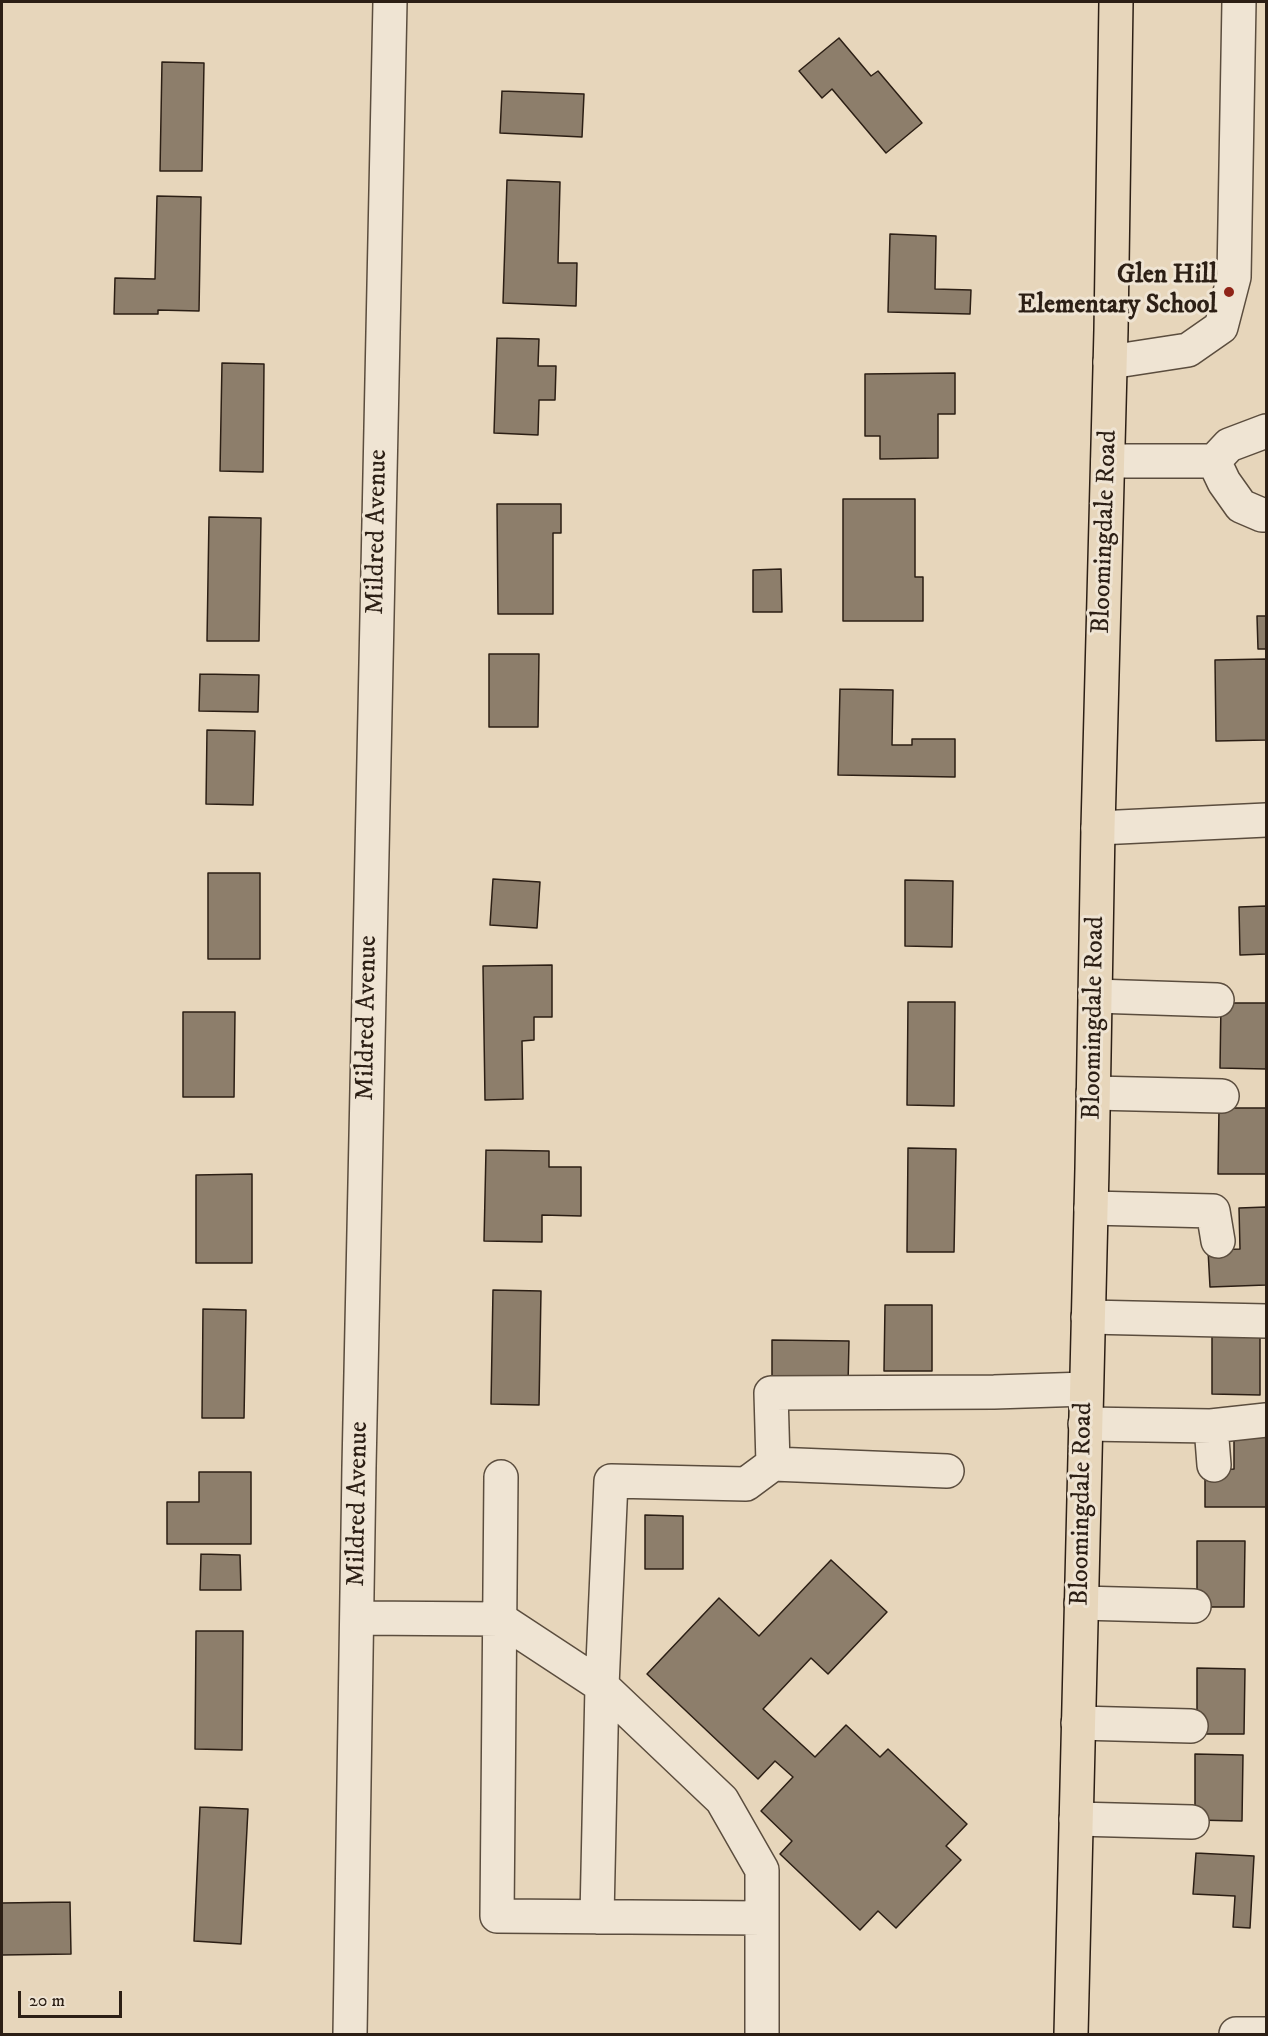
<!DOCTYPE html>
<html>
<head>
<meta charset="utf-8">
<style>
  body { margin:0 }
  #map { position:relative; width:1268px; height:2036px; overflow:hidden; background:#e7d6bb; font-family:"IM FELL DW Pica",serif }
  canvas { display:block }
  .frame { position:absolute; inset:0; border:3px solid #2c1f15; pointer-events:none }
  .scale { position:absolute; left:18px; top:1991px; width:104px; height:27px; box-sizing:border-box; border:3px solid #2c1f15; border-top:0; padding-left:8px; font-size:18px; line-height:21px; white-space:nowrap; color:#2c1f15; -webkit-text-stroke:4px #efe4d3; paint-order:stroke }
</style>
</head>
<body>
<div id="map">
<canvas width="1268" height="2036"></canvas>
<div class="frame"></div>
<div class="scale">20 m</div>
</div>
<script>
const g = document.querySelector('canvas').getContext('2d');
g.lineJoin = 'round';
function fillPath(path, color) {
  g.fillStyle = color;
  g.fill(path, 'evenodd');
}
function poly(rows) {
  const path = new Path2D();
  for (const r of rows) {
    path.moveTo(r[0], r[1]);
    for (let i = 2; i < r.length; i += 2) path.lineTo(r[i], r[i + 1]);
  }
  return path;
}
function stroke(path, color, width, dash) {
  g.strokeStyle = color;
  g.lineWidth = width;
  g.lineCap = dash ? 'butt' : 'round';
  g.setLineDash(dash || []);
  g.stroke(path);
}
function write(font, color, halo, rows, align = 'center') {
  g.font = font + ' "IM FELL DW Pica",serif';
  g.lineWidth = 6;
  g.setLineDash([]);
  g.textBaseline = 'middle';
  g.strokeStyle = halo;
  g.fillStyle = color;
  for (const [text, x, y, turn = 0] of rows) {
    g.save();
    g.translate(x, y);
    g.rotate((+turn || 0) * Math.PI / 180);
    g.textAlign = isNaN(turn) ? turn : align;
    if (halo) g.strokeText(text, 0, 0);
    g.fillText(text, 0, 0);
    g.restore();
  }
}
const building = poly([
  [839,38,871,76,878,71,922,123,886,153,832,89,822,98,799,71,839,38],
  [162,62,204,63,202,171,160,171,162,62],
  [502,91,584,94,582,137,500,133,502,91],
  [507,180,560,182,558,263,577,263,576,306,503,303,507,180],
  [157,196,201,197,199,311,158,310,158,314,114,314,115,278,155,279,157,196],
  [890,234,936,236,935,289,971,290,970,314,888,312,890,234],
  [497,338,539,339,538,366,556,366,555,400,539,400,538,435,494,433,497,338],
  [222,363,264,364,263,472,220,471,222,363],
  [955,373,955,414,938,414,938,458,880,459,880,436,865,436,865,374,955,373],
  [843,499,915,499,915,577,923,577,923,621,843,621,843,499],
  [497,504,561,504,561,533,553,533,553,614,498,614,497,504],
  [209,517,261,518,259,641,207,641,209,517],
  [781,569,782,612,753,612,753,570,781,569],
  [1257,616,1266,616,1266,649,1258,649,1257,616],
  [489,654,539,654,538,727,489,727,489,654],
  [1266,659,1266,740,1216,741,1215,660,1266,659],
  [200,674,259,675,258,712,199,711,200,674],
  [840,689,893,690,892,745,912,745,912,739,955,739,955,777,838,775,840,689],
  [207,730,255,731,253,805,206,804,207,730],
  [208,873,260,873,260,959,208,959,208,873],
  [493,879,540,882,537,928,490,925,493,879],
  [905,880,953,881,952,947,905,946,905,880],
  [1266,906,1266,954,1240,955,1239,907,1266,906],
  [552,965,552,1017,534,1017,534,1040,522,1041,523,1099,485,1100,483,966,552,965],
  [908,1002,955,1002,954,1106,907,1105,908,1002],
  [1221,1003,1266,1003,1266,1069,1220,1068,1221,1003],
  [183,1012,235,1012,234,1097,183,1097,183,1012],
  [1219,1108,1266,1108,1266,1174,1218,1174,1219,1108],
  [908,1148,956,1149,954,1252,907,1252,908,1148],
  [486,1150,549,1151,549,1167,581,1167,581,1216,542,1215,542,1242,484,1241,486,1150],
  [252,1174,252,1263,196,1263,196,1175,252,1174],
  [1266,1207,1266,1285,1210,1287,1208,1250,1240,1249,1239,1208,1266,1207],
  [493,1290,541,1291,539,1405,491,1404,493,1290],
  [885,1305,932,1305,932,1371,884,1371,885,1305],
  [203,1309,246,1310,244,1418,202,1418,203,1309],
  [1212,1329,1260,1329,1260,1395,1212,1394,1212,1329],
  [772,1340,849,1341,848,1385,772,1384,772,1340],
  [1234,1428,1266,1428,1266,1507,1205,1507,1205,1470,1234,1469,1234,1428],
  [199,1472,251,1472,251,1544,167,1544,167,1502,199,1502,199,1472],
  [645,1515,683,1516,683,1569,645,1569,645,1515],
  [1197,1541,1245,1541,1244,1607,1197,1607,1197,1541],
  [201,1554,240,1555,241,1590,200,1590,201,1554],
  [831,1560,887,1612,828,1674,811,1658,763,1709,815,1757,846,1725,880,1757,888,1749,967,1824,946,1846,961,1860,896,1928,878,1911,860,1930,780,1854,792,1841,761,1811,793,1777,775,1761,758,1779,647,1674,719,1598,759,1636,831,1560],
  [196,1631,243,1631,242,1750,195,1749,196,1631],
  [1197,1668,1245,1669,1244,1734,1197,1734,1197,1668],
  [1195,1754,1243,1755,1242,1821,1195,1820,1195,1754],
  [200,1807,248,1809,241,1944,194,1941,200,1807],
  [1196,1853,1254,1856,1250,1928,1233,1927,1235,1896,1193,1894,1196,1853],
  [70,1902,71,1954,2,1955,2,1903,70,1902]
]);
fillPath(building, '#8d7e6b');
stroke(building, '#2c1f15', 1.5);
const minor = poly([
  [1110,362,1188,350,1221,327,1234,277,1239,2],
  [1108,461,1214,461,1229,445,1266,431],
  [1214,461,1224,482,1241,506,1262,515,1266,515],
  [1098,828,1266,820],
  [1095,996,1217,1000],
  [1093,1093,1222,1096],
  [1091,1208,1213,1211,1218,1241],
  [1088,1317,1266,1321],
  [1085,1424,1211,1426,1266,1420],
  [1211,1426,1214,1465],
  [773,1464,771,1393,994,1392,1086,1389],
  [501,1477,497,1916,762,1918],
  [1081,1603,1194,1606],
  [357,1618,500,1619,602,1686,722,1800,762,1870,762,2034],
  [1078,1723,1191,1726],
  [1076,1819,1192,1822],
  [597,1917,602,1686,611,1481,746,1484,773,1464,947,1471],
  [350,2034,359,1467,390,2],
  [1236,2034,1266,2034]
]);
const major = poly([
  [1071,2034,1092,1169,1098,828,1111,330,1116,2]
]);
stroke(minor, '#5b4d3e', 36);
stroke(major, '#2c1f15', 36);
stroke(minor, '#efe4d3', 33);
stroke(major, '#e7d6bb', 33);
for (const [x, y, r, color] of [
  [1229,292,6,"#8f2418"]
]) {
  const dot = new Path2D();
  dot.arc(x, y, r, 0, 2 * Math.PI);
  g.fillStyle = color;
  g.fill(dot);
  stroke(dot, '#efe4d3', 2);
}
write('bold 26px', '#2c1f15', '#efe4d3', [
  ["Glen Hill",1217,277],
  ["Elementary School",1217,307]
], 'right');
write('26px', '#2c1f15', '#efe4d3', [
  ["Mildred Avenue",378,532,-89],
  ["Bloomingdale Road",1106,532,-88],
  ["Mildred Avenue",368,1018,-89],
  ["Bloomingdale Road",1095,1018,-89],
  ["Mildred Avenue",359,1504,-89],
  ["Bloomingdale Road",1083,1504,-89]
]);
</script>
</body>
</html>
